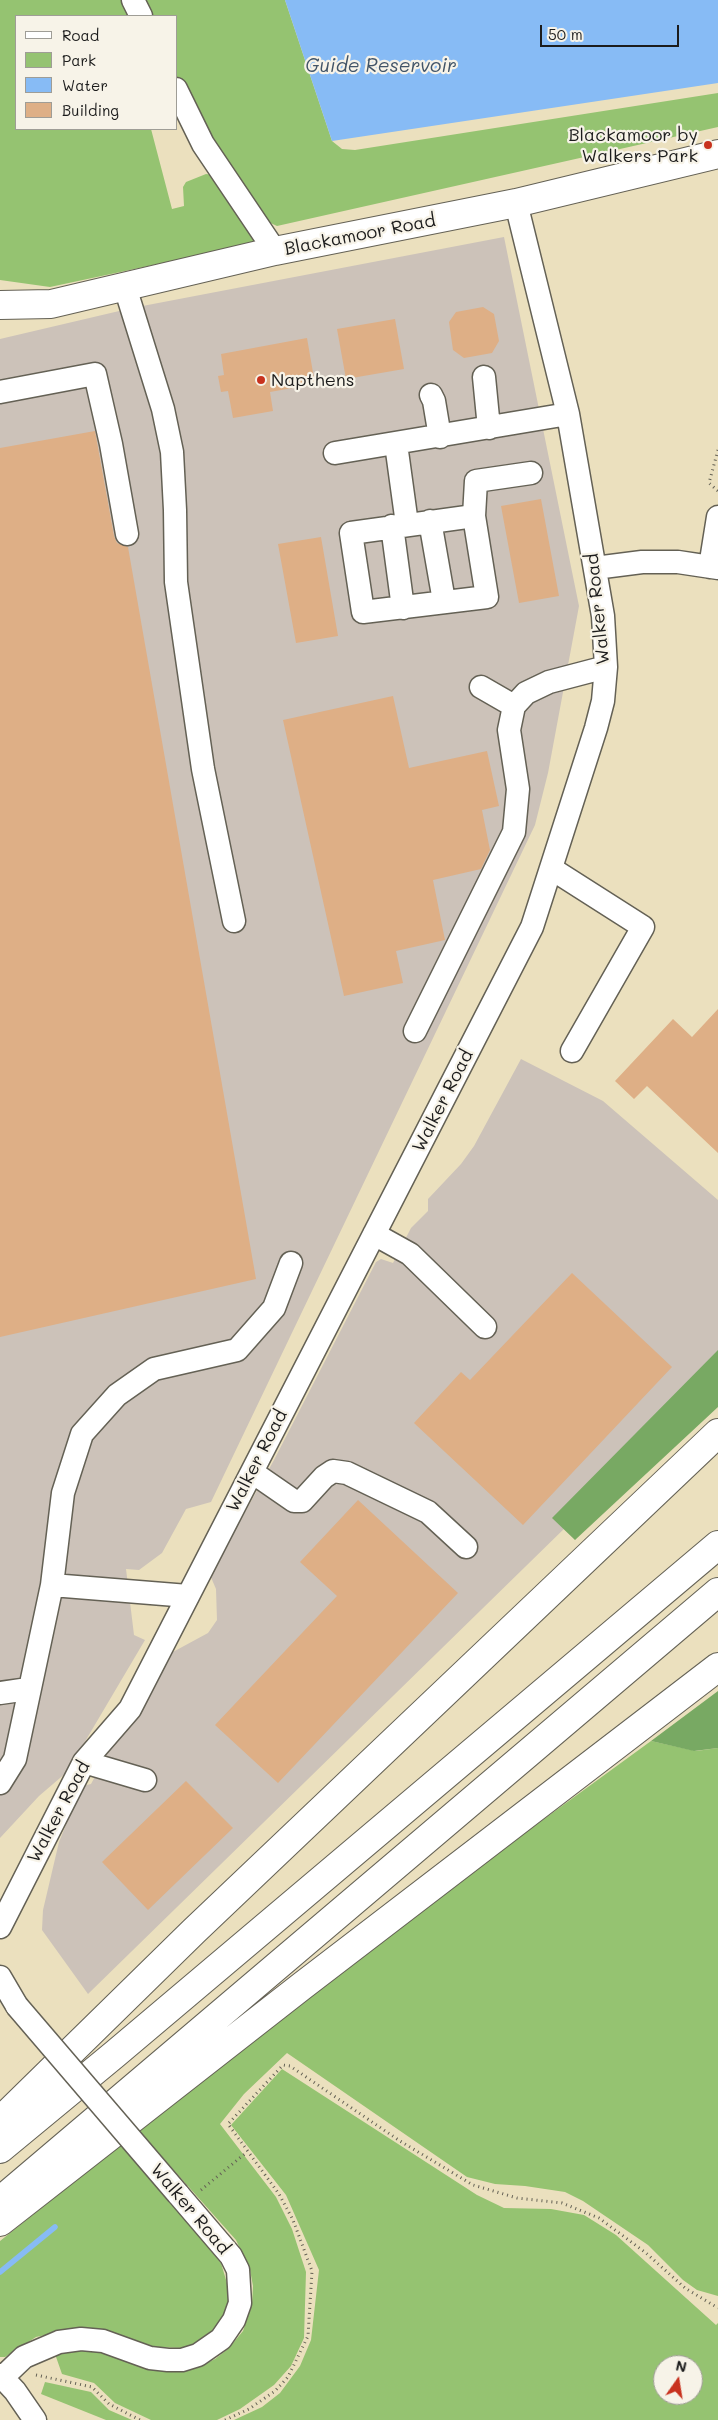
<!DOCTYPE html>
<html>
<head>
<meta charset="utf-8">
<style>
  body { margin:0 }
  #map { position:relative; width:718px; height:2420px; overflow:hidden; background:#ebe0be; font-family:Mali,sans-serif }
  canvas { display:block }
  .legend { position:absolute; left:15px; top:15px; width:162px; height:115px; box-sizing:border-box; background:#f7f3e8; border:1px solid #9f9d96; margin:0; padding:6px 9px; list-style:none; font-size:15px; color:#1c1c1c }
  .legend li { display:flex; align-items:center; gap:10px; height:25px }
  .legend b { width:25px; border:1px solid #9f9d96 }
  .north { position:absolute; left:653px; top:2355px; width:50px; height:50px; box-sizing:border-box; background:#f7f3e8; border:1px solid #9f9d96; border-radius:50%; rotate:13deg; font-size:14px; font-weight:700; line-height:20px; text-align:center; color:#1c1c1c }
  .north::after { content:''; display:block; margin:auto; width:18px; height:22px; background:#c8321e; clip-path:polygon(50% 0,100% 100%,50% 72%,0 100%) }
  .scale { position:absolute; left:540px; top:25px; width:139px; height:22px; box-sizing:border-box; border:2px solid #1c1c1c; border-top:0; padding-left:6px; font-size:15px; line-height:18px; white-space:nowrap; color:#1c1c1c; -webkit-text-stroke:4px #f7f3e8; paint-order:stroke }
</style>
</head>
<body>
<div id="map">
<canvas width="718" height="2420"></canvas>
<ul class="legend">
<li><b style="height:6px;background:#fff"></b>Road</li>
<li><b style="height:14px;background:#95c371"></b>Park</li>
<li><b style="height:14px;background:#87bbf5"></b>Water</li>
<li><b style="height:14px;background:#deaf86"></b>Building</li>
</ul>
<div class="north">N</div>
<div class="scale">50 m</div>
</div>
<script>
const g = document.querySelector('canvas').getContext('2d');
g.lineJoin = 'round';
function fillPath(path, color) {
  g.fillStyle = color;
  g.fill(path, 'evenodd');
}
function poly(rows) {
  const path = new Path2D();
  for (const r of rows) {
    path.moveTo(r[0], r[1]);
    for (let i = 2; i < r.length; i += 2) path.lineTo(r[i], r[i + 1]);
  }
  return path;
}
function stroke(path, color, width, dash) {
  g.strokeStyle = color;
  g.lineWidth = width;
  g.lineCap = dash ? 'butt' : 'round';
  g.setLineDash(dash || []);
  g.stroke(path);
}
function write(font, color, halo, rows, align = 'center') {
  g.font = font + ' Mali,sans-serif';
  g.lineWidth = 4.5;
  g.setLineDash([]);
  g.textBaseline = 'middle';
  g.strokeStyle = halo;
  g.fillStyle = color;
  for (const [text, x, y, turn = 0] of rows) {
    g.save();
    g.translate(x, y);
    g.rotate((+turn || 0) * Math.PI / 180);
    g.textAlign = isNaN(turn) ? turn : align;
    if (halo) g.strokeText(text, 0, 0);
    g.fillText(text, 0, 0);
    g.restore();
  }
}
fillPath(poly([
  [504,237,579,606,548,773,535,825,211,1502,186,1509,162,1553,139,1570,126,1569,134,1635,145,1640,67,1772,39,1796,0,1838,0,339,132,308],
  [521,1059,603,1101,718,1200,718,1384,569,1524,88,1994,42,1930,43,1910,59,1842,82,1786,91,1784,106,1756,133,1717,171,1653,208,1633,217,1620,216,1589,210,1575,274,1460,376,1262,381,1259,393,1263,411,1228,428,1211,428,1199,461,1164,474,1146]
]), '#ccc2b9');
fillPath(poly([
  [0,0,125,0,133,16,16,16,16,129,151,129,172,209,184,206,183,187,186,182,206,174,213,175,261,242,50,287,0,280],
  [137,0,285,0,332,141,342,149,355,150,718,93,718,127,277,226,262,219,176,79,176,16,146,16],
  [651,1741,696,1751,718,1748,718,2296,697,2290,683,2280,648,2245,583,2201,565,2192,525,2186,495,2184,467,2177,287,2053,244,2094,220,2124,276,2197,292,2229,306,2272,304,2338,291,2366,274,2385,240,2409,217,2420,151,2420,115,2403,94,2383,62,2374,55,2354,93,2349,161,2371,179,2371,197,2368,215,2359,228,2349,243,2331,252,2304,253,2286,250,2270,236,2240,138,2130,470,1873],
  [282,2069,477,2195,504,2208,551,2209,584,2215,616,2235,716,2325,718,2323,718,2420,234,2420,262,2407,280,2393,300,2366,311,2340,319,2270,286,2195,231,2125],
  [663,2365,693,2365,693,2395,663,2395],
  [123,2143,221,2263,229,2290,228,2303,224,2315,213,2332,198,2344,184,2348,152,2347,112,2332,95,2328,69,2330,36,2337,5,2357,0,2357,0,2241],
  [45,2382,91,2392,109,2410,132,2420,106,2420,41,2394]
]), '#95c371');
fillPath(poly([
  [718,1350,718,1407,575,1540,552,1518],
  [718,1691,718,1748,694,1751,651,1741]
]), '#78a963');
fillPath(poly([
  [285,0,718,0,718,83,332,141]
]), '#87bbf5');
stroke(poly([
  [0,2272,55,2227]
]), '#87bbf5', 5.5);
fillPath(poly([
  [483,307,494,314,499,341,492,353,464,358,453,350,449,322,456,312],
  [395,319,404,369,346,379,337,329],
  [307,338,315,384,270,392,273,411,233,418,228,391,221,392,218,376,224,375,221,354],
  [95,431,114,536,117,543,128,547,256,1279,0,1337,0,448],
  [541,499,559,596,519,603,501,506],
  [321,537,338,636,296,643,278,544],
  [393,696,409,768,487,751,499,806,482,810,490,850,481,869,433,880,445,940,396,951,403,983,344,996,283,720],
  [718,1009,718,1153,647,1086,634,1099,615,1081,673,1019,692,1037],
  [572,1273,672,1367,523,1525,414,1423,461,1372,470,1380],
  [358,1500,458,1593,278,1783,215,1725,337,1596,300,1562],
  [186,1781,233,1828,148,1910,102,1862]
]), '#deaf86');
const minor = poly([
  [133,0,141,16],
  [176,89,203,144,275,251],
  [125,287,163,409,172,452,175,510,176,582,203,769,234,921],
  [484,377,489,428],
  [0,392,95,374,111,444,127,534],
  [431,395,434,401,440,437],
  [396,444,407,524],
  [335,453,568,414],
  [474,516,487,597,363,612,351,533,474,516],
  [474,516,476,481,531,473],
  [430,521,444,601],
  [392,526,403,608],
  [710,567,718,517],
  [595,568,642,562,678,562,718,568],
  [481,687,514,706],
  [552,869,643,927,572,1051],
  [415,1031,514,832,518,789,509,730,514,706,526,693,549,682,606,667],
  [374,1234,410,1254,485,1327],
  [252,1472,294,1501,302,1501,324,1477,333,1471,347,1473,428,1512,466,1547],
  [52,1585,63,1493,82,1434,117,1395,154,1369,237,1350,274,1308,291,1263],
  [0,1693,28,1689],
  [84,1762,145,1780],
  [0,1783,15,1759,52,1585,188,1596],
  [0,1927,84,1762,130,1709,532,927,596,728,603,701,606,667,603,616,568,414,516,203],
  [0,1977,17,2006],
  [0,2375,15,2391,35,2420],
  [3,2377,24,2357,59,2342,81,2339,103,2341,150,2358,168,2360,182,2360,198,2355,221,2339,234,2320,240,2303,238,2270,231,2256,178,2194]
]);
const major = poly([
  [0,305,51,304,275,251,516,203,718,154]
]);
const highway = poly([
  [0,2121,194,1931,718,1433],
  [0,2149,115,2054,718,1545],
  [0,2201,718,1592],
  [0,2222,302,1986,718,1667]
]);
stroke(minor, '#646155', 25);
stroke(major, '#646155', 30);
stroke(highway, '#646155', 30);
stroke(poly([
  [718,450,709,483,718,491],
  [201,2190,247,2152],
  [36,2375,92,2387,109,2404,140,2420],
  [225,2420,249,2409,275,2391,288,2377,308,2336,312,2271,293,2220,279,2194,228,2124,283,2065,290,2066,400,2141,473,2185,517,2198,562,2203,599,2218,646,2253,685,2288,718,2308]
]), '#646155', 3, [1, 4]);
stroke(minor, '#fff', 22);
stroke(major, '#fff', 28);
stroke(highway, '#fff', 28);
const minorBridge = poly([
  [17,2006,178,2194]
]);
stroke(minorBridge, '#646155', 25, []);
stroke(minorBridge, '#fff', 22);
for (const [x, y, r, color] of [
  [708,145,5,"#c8321e"],
  [261,380,5,"#c8321e"]
]) {
  const dot = new Path2D();
  dot.arc(x, y, r, 0, 2 * Math.PI);
  g.fillStyle = color;
  g.fill(dot);
  stroke(dot, '#f7f3e8', 2);
}
write('18px', '#1c1c1c', '#f7f3e8', [
  ["Blackamoor by",698,135],
  ["Walkers Park",698,156],
  ["Napthens",271,380,"left"]
], 'right');
write('18px', '#1c1c1c', '#f7f3e8', [
  ["Blackamoor Road",360,235,-11],
  ["Walker Road",598,609,-96],
  ["Walker Road",443,1101,-63],
  ["Walker Road",257,1461,-63],
  ["Walker Road",59,1812,-62],
  ["Walker Road",190,2209,50]
]);
write('italic 19px', '#415468', '#f7f3e8', [
  ["Guide Reservoir",381,66]
]);
</script>
</body>
</html>
